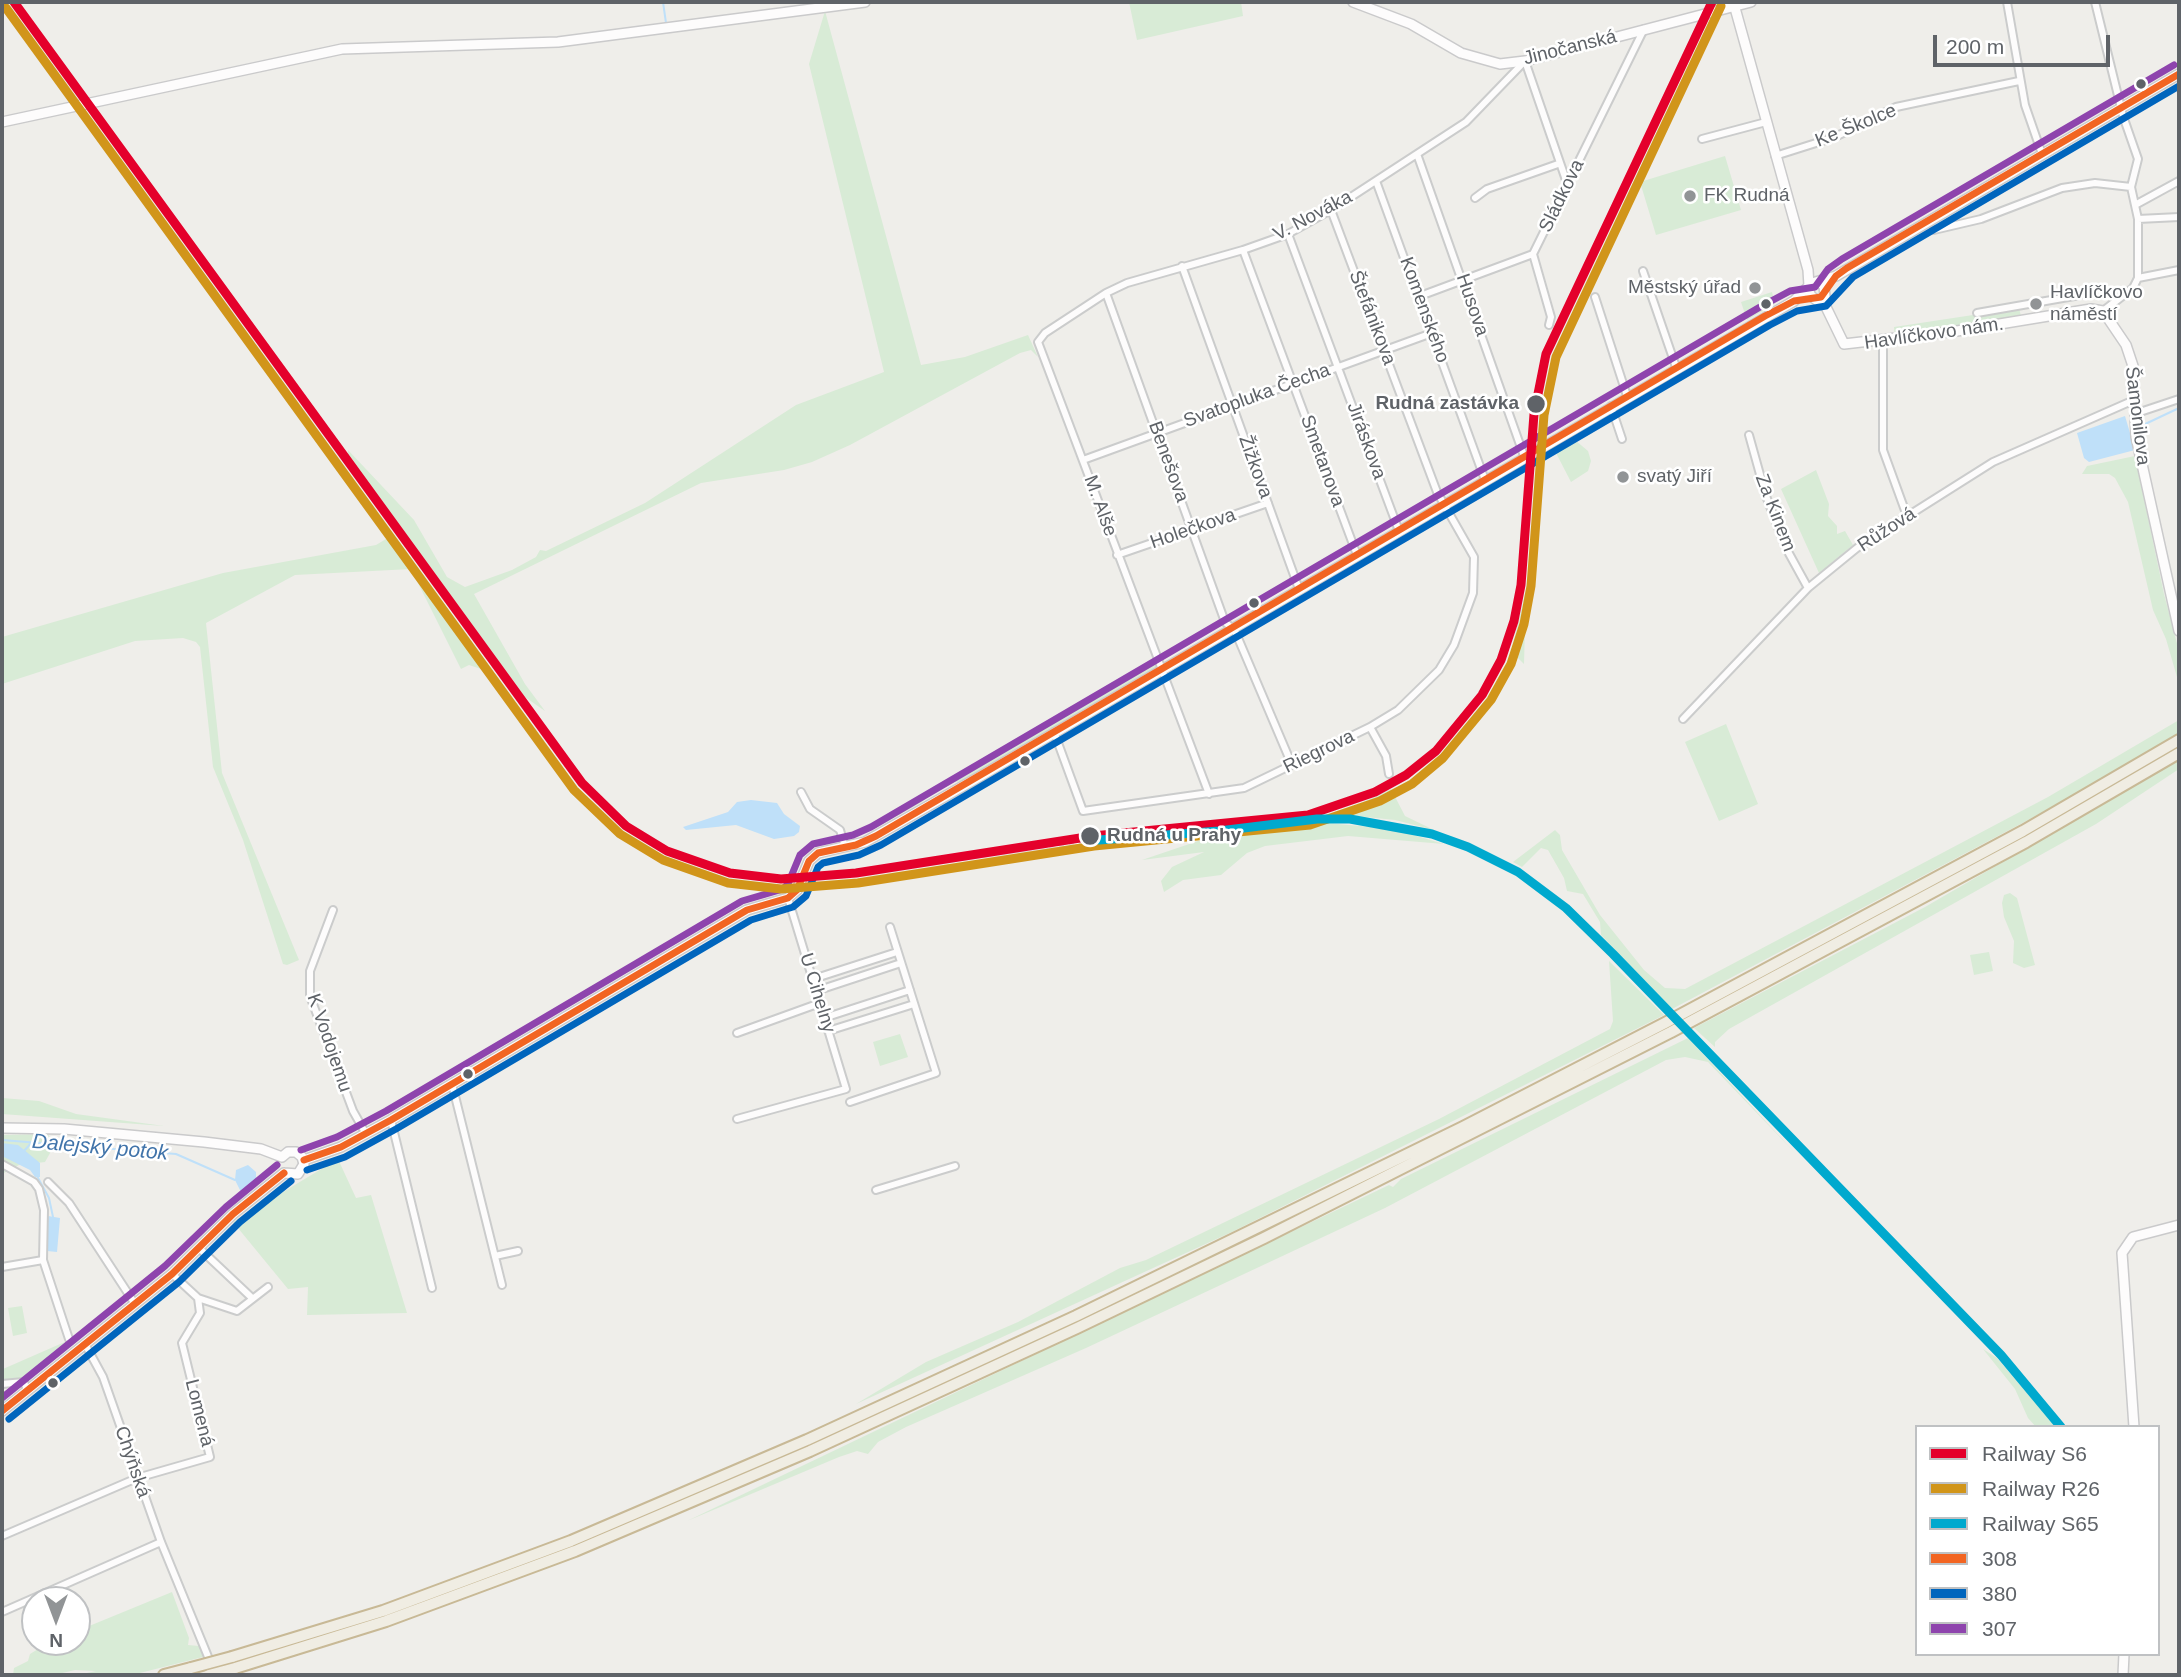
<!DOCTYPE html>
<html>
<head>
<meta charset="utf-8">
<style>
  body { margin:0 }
  #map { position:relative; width:2181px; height:1677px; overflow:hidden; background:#efeeea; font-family:Arial,sans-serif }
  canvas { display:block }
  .frame { position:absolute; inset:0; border:4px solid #5f6368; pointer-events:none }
  .legend { position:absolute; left:1915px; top:1425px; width:245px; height:231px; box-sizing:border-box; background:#fff; border:2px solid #bfc1c3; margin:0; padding:9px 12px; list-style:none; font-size:21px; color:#5f6368 }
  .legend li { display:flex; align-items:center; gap:14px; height:35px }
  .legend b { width:35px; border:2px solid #bfc1c3 }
  .north { position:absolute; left:21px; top:1586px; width:70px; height:70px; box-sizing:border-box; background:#fff; border:2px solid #bfc1c3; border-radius:50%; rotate:180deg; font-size:19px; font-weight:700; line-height:28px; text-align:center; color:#5f6368 }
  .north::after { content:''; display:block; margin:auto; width:24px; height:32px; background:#919496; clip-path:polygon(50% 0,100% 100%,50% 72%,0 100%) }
  .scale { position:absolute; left:1933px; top:35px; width:177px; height:32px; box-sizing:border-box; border:4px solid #5f6368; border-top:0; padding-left:9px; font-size:21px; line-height:24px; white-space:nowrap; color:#5f6368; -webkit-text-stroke:5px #fff; paint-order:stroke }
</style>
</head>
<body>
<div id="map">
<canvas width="2181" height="1677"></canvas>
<div class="frame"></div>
<ul class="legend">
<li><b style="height:9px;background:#e4002b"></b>Railway S6</li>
<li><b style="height:9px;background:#d1951a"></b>Railway R26</li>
<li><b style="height:9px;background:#00a9ce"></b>Railway S65</li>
<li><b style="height:9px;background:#f26522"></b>308</li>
<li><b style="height:9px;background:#0065bd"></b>380</li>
<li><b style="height:9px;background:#8e44ad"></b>307</li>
</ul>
<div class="north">N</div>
<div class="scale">200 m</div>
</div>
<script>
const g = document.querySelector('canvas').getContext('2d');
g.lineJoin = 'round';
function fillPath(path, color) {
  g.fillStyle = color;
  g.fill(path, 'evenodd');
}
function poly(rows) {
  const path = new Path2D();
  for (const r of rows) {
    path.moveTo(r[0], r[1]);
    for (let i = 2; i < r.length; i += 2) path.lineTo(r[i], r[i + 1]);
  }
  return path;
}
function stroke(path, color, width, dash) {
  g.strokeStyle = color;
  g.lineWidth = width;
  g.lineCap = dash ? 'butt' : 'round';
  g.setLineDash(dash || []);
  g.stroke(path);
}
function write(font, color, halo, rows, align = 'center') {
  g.font = font + ' Arial,sans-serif';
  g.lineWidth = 5;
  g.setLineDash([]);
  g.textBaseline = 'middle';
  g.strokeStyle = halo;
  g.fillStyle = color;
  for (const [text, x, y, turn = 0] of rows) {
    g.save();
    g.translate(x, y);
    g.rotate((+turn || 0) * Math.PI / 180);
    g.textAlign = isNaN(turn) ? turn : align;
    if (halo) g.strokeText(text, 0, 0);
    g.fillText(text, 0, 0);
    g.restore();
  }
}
fillPath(poly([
  [1129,2,1241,2,1243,16,1137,40],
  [825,11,921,365,965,357,1028,335,1038,357,1031,350,1020,353,850,445,812,462,784,470,701,483,474,594,525,684,545,711,525,697,348,455,348,450,414,520,447,577,465,587,512,570,536,557,540,550,546,551,645,503,796,405,884,372,809,64],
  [1725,156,1741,210,1656,235,1640,182],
  [1772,292,1775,304,1747,320,1741,302],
  [2019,308,2022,320,1895,338,1894,327],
  [1575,440,1588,451,1591,461,1588,471,1571,482,1555,451],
  [2135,456,2164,594,2179,651,2179,684,2166,639,2153,610,2128,502,2115,478,2109,474,2082,474,2087,466],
  [1816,470,1829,504,1828,516,1837,526,1837,534,1845,531,1853,545,1819,573,1781,489],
  [387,529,511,700,511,707,481,669,469,665,461,669,411,569,295,575,206,623,222,773,299,960,287,965,283,964,243,840,213,767,200,647,196,642,183,638,135,641,2,684,2,637,223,573,376,545,386,539],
  [1526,589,1524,664,1517,657,1509,661],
  [1152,659,1156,667,961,781,939,785,922,802,876,828,864,830,855,831,876,824,924,796,934,786,954,779,1000,753,1145,667],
  [2179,720,2179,735,2030,819,1672,1009,1601,935,1600,922,1583,894,1567,891,1564,878,1548,850,1541,848,1522,867,1513,862,1555,830,1560,835,1562,850,1600,915,1644,970,1665,988,1685,989,2048,797],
  [1726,724,1758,804,1719,821,1685,742],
  [2179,760,2179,769,2096,824,1729,1029,1715,1042,1715,1047,1694,1028,1925,907],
  [1391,789,1405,816,1434,830,1395,820,1337,814],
  [1327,823,1393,829,1444,844,1348,836,1265,846,1247,853,1221,875,1183,880,1164,892,1161,881,1172,867,1204,852,1142,860,1201,840],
  [2010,893,2017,898,2035,965,2024,968,2013,963,2014,941,2004,917,2002,903,2004,895],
  [1989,952,1993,971,1974,975,1970,955],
  [1609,961,1664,1015,1234,1231,856,1404,926,1362,1018,1322,1120,1268,1146,1260,1439,1119,1610,1029,1613,1021],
  [900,1034,908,1057,880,1066,873,1042],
  [1688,1038,1797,1155,1708,1062,1685,1057,1666,1060,1385,1208,1086,1348,906,1427,878,1442,868,1454,857,1451,839,1457,687,1521,1389,1185,1393,1187,1401,1179],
  [2,1098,39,1101,76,1114,164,1126,2,1114],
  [48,1134,54,1146,45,1162,19,1165,2,1174,2,1135],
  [338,1159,356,1198,371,1195,407,1313,307,1315,308,1287,288,1289,233,1222],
  [22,1306,27,1333,13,1336,8,1308],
  [67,1341,67,1350,20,1380,2,1381,3,1369],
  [1983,1349,1997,1358,2056,1427,2036,1427,2028,1418,2015,1389],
  [172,1592,189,1638,188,1645,199,1646,203,1657,132,1675,78,1675,96,1671,75,1670,54,1675,13,1675,14,1668,28,1661,30,1654,48,1643,77,1642,77,1631]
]), '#d8ebd6');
fillPath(poly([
  [2125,416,2135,450,2089,462,2084,458,2077,433],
  [751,800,777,803,784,814,800,826,799,832,794,836,774,839,736,825,686,830,683,827,728,812,737,802],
  [2,1143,18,1145,40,1163,40,1177,35,1177,30,1170,2,1156],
  [248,1165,256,1172,256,1185,241,1192,235,1180,236,1170],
  [48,1216,60,1218,57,1252,47,1251]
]), '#bfe0f9');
stroke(poly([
  [663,2,666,23],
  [2141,426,2179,408],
  [2,1140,176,1154,235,1180],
  [24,1151,32,1142],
  [37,1176,49,1198,53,1217]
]), '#bfe0f9', 2);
const street = poly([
  [2007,2,2025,105,2042,154],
  [2095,2,2123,116,2138,159,2131,187,2138,219,2138,278,2133,288,2103,311],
  [1702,139,1766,122],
  [1417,154,1524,456],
  [1775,156,1835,137,1896,107,2019,81],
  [1376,181,1485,480],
  [1475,198,1487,189,1558,164],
  [2135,205,2179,181],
  [2138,219,2179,217],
  [1934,230,1981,219,2062,188,2095,183,2131,187],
  [1288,234,1399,531],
  [1243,250,1357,555],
  [1533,254,1551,317,1549,325],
  [1182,266,1299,589],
  [1643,271,1676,367],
  [2138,278,2179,270],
  [1106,293,1225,622,1235,631,1292,765],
  [1420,296,1533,254,1644,29],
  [1595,297,1627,396],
  [1977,313,2080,295],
  [1883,341,1883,450,1907,516],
  [1611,406,1622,439],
  [2134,414,2179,399],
  [1749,435,1766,496,1786,548,1808,588],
  [1083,460,1432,333],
  [1117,555,1268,503],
  [1683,719,1808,588,1857,548,1993,462,2134,400],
  [1370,727,1386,756,1389,774],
  [1054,732,1083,811,1244,788,1370,727,1398,710,1439,670,1454,645,1473,593,1474,557,1437,492,1331,210],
  [801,792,810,809,840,830,845,847],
  [1209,794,1038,342,1045,333,1106,293,1127,283,1243,250,1288,234,1331,210,1466,122,1525,61,1567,183],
  [333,910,310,971,310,996,353,1111,366,1134],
  [813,979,897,952],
  [816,991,901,963],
  [824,1018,910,990],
  [828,1031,914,1004],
  [737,1033,820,1003],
  [452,1084,502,1285],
  [850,1102,936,1073,890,927],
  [737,1119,846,1089,788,898],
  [391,1120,432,1288],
  [2,1164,34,1182,39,1189,44,1210,43,1260,69,1339],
  [48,1182,69,1203,135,1304],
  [876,1190,955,1166],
  [199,1248,252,1298],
  [495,1256,518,1251],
  [2,1267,43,1260],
  [172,1274,198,1298,237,1311,268,1287],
  [85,1344,103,1377,161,1542,211,1664],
  [2,1384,24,1382,27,1390],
  [2,1536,137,1478,210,1457,182,1343,200,1313,198,1298],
  [2,1612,161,1542]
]);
const secondary = poly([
  [1353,2,1411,24,1461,53,1500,64,1525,61,1751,2],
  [1735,8,1808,270,1809,286],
  [2,122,342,49,558,42,865,2],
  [1819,282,1824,286,1826,307,1844,344,1957,331,2091,309,2103,311,2126,345,2133,366,2136,437,2179,631],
  [1808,289,1811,296,1826,307],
  [2,1128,64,1129,204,1142,261,1149,282,1157],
  [282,1157,288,1152,296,1152,302,1157,304,1164,298,1174,284,1173],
  [304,1160,341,1147,391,1120,747,910,788,898,797,890,809,861,818,853,865,842,979,777,1794,301,1812,283,1836,276,2179,74],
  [2,1411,172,1274,233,1214,284,1173],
  [2134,1427,2122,1253,2133,1237,2179,1225],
  [2123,1675,2124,1654]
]);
const highway = poly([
  [232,1657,383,1611,571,1541,807,1440,1076,1316,1463,1127,1665,1023,2023,831,2179,740],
  [235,1668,386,1621,575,1551,810,1451,1077,1328,1264,1238,1671,1032,2026,842,2179,753],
  [164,1675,191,1668]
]);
stroke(street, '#cbcccc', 10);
stroke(secondary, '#cacacb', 12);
stroke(highway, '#c8b996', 14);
stroke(street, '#fdfcfc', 6);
stroke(secondary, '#fdfcfc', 9);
stroke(highway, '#f0ede3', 10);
const rail = poly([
  [856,873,1099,840]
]);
stroke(rail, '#e4e4e4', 4.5);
stroke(rail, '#fff', 2, [5]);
const highwayBridge = poly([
  [191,1668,232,1657],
  [209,1675,235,1668]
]);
stroke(highwayBridge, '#c8b996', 14, []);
stroke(highwayBridge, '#f0ede3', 10);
stroke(poly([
  [304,1160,341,1147,391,1120,747,910,788,898,797,890,809,861,818,853,856,845,876,836,1765,316,1794,301,1821,297,1836,276,1847,268,2179,74],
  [2,1411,172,1274,233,1214,284,1173]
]), '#f26522', 7);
stroke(poly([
  [307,1170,345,1157,396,1129,751,920,793,907,806,896,818,867,823,863,859,855,881,845,1770,325,1797,311,1826,306,1853,277,2179,86],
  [9,1419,179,1282,240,1222,291,1181]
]), '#0065bd', 7);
stroke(poly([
  [301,1150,337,1137,386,1111,742,901,783,889,788,884,800,855,813,844,853,835,871,827,1760,307,1790,291,1815,287,1828,269,1842,259,2174,65],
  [2,1398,165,1266,226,1207,277,1165]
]), '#8e44ad', 7);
stroke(poly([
  [14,2,582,783,626,826,667,851,730,873,781,879,856,873,1093,836,1308,815,1375,792,1406,775,1436,751,1482,695,1501,660,1514,621,1521,585,1534,414,1546,354,1712,2]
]), '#e4002b', 9);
stroke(poly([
  [6,8,574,790,620,834,663,860,728,883,781,889,858,883,1094,846,1310,825,1380,801,1412,784,1443,758,1491,700,1511,664,1524,624,1531,586,1544,415,1556,357,1721,6]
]), '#d1951a', 9);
stroke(poly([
  [1099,840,1219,831,1317,819,1350,819,1432,834,1468,847,1518,872,1566,908,1613,954,2001,1355,2061,1427]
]), '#00a9ce', 9);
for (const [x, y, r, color] of [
  [2141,84,6,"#5f6368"],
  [1690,196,7,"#919496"],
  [1755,288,7,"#919496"],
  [1766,304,6,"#5f6368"],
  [2036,304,7,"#919496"],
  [1536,404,10,"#5f6368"],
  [1623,477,7,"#919496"],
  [1254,603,6,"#5f6368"],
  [1025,761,6,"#5f6368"],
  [1090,836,10,"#5f6368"],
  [468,1074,6,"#5f6368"],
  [53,1383,6,"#5f6368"]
]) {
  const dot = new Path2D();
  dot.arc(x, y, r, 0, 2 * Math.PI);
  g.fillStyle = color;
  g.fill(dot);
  stroke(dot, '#fff', 2.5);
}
write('19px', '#5f6368', '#fff', [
  ["Jinočanská",1570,48,-14],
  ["Ke Školce",1856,126,-22],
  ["Sládkova",1562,196,-64],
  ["V. Nováka",1313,216,-28],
  ["Husova",1472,305,71],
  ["Komenského",1424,310,70],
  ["Štefánikova",1372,318,69],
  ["Havlíčkovo nám.",1934,334,-8],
  ["Svatopluka Čecha",1257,396,-20],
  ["Šamonilova",2137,416,83],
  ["Jiráskova",1366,441,70],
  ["Smetanova",1322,461,70],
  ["Benešova",1168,462,70],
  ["Žižkova",1255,467,70],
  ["M. Alše",1100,506,70],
  ["Za Kinem",1775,513,69],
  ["Holečkova",1193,529,-19],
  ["Růžová",1887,530,-33],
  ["Riegrova",1319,752,-26],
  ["U Cihelny",817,993,73],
  ["K Vodojemu",329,1043,71],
  ["Lomená",199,1413,76],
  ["Chýňská",132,1462,71]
]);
write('19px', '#5f6368', '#fff', [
  ["FK Rudná",1704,196],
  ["Městský úřad",1741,288,"right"],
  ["Havlíčkovo",2050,293],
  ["náměstí",2050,315],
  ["svatý Jiří",1637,477]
], 'left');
write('bold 19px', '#5f6368', '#fff', [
  ["Rudná zastávka",1519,404],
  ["Rudná u Prahy",1107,836,"left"]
], 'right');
write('italic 21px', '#4174aa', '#fff', [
  ["Dalejský potok",100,1148,5]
]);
</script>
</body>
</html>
